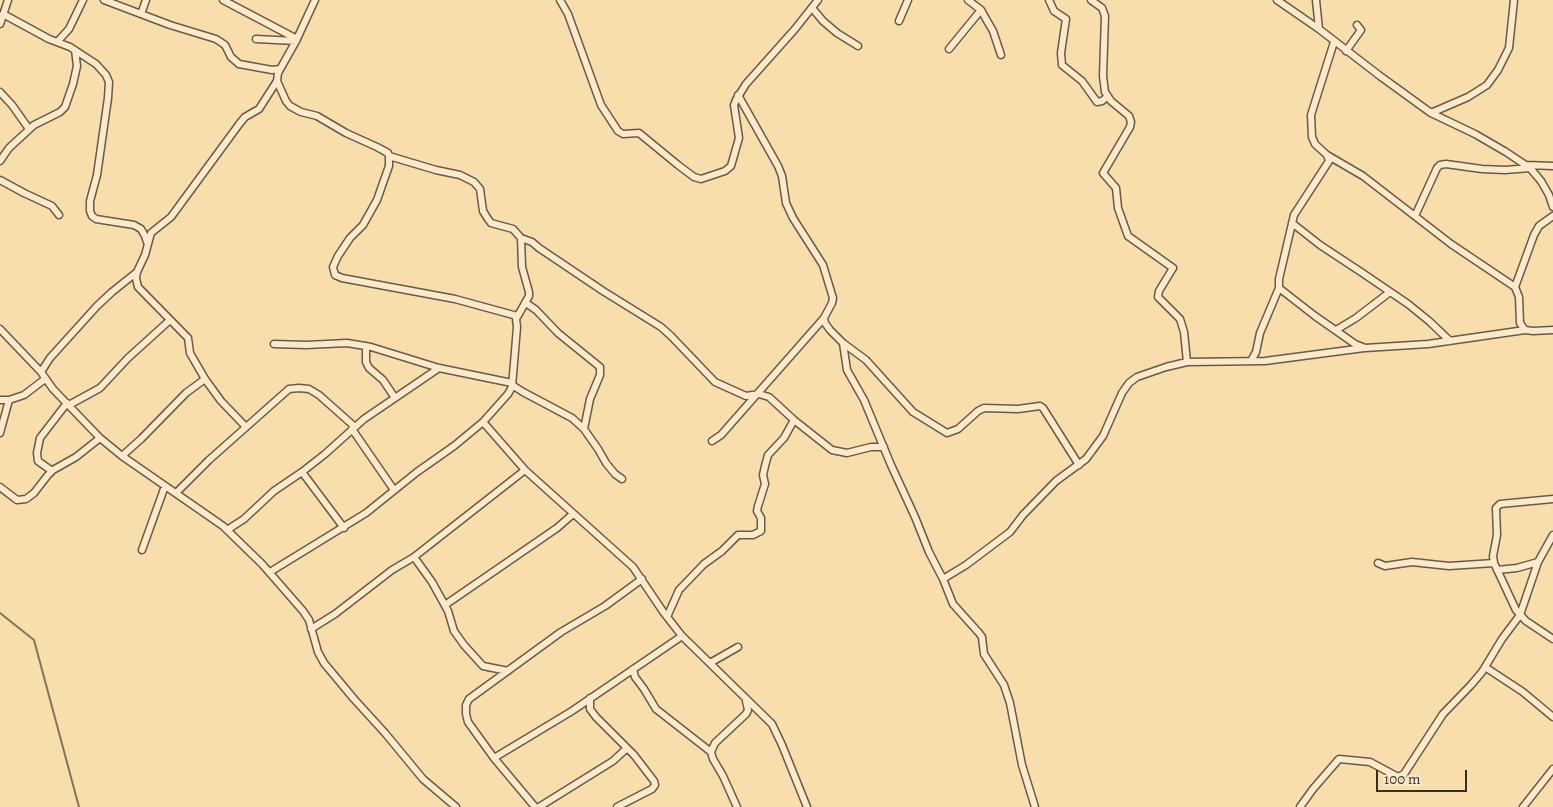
<!DOCTYPE html>
<html>
<head>
<meta charset="utf-8">
<style>
  body { margin:0 }
  #map { position:relative; width:1553px; height:807px; overflow:hidden; background:#f8ddad; font-family:Alegreya,serif }
  canvas { display:block }
  .scale { position:absolute; left:1376px; top:770px; width:91px; height:22px; box-sizing:border-box; border:2px solid #3a2e24; border-top:0; padding-left:6px; font-size:15px; line-height:18px; white-space:nowrap; color:#3a2e24; -webkit-text-stroke:4px #fae9ca; paint-order:stroke }
</style>
</head>
<body>
<div id="map">
<canvas width="1553" height="807"></canvas>
<div class="scale">100 m</div>
</div>
<script>
const g = document.querySelector('canvas').getContext('2d');
g.lineJoin = 'round';
function poly(rows) {
  const path = new Path2D();
  for (const r of rows) {
    path.moveTo(r[0], r[1]);
    for (let i = 2; i < r.length; i += 2) path.lineTo(r[i], r[i + 1]);
  }
  return path;
}
function stroke(path, color, width, dash) {
  g.strokeStyle = color;
  g.lineWidth = width;
  g.lineCap = dash ? 'butt' : 'round';
  g.setLineDash(dash || []);
  g.stroke(path);
}
stroke(poly([
  [0,613,34,640,79,807]
]), '#85745a', 2);
const minor = poly([
  [104,0,170,25,216,39,225,45,231,57,239,64,272,70,280,69],
  [223,0,297,39],
  [560,0,568,14,601,105,618,131,623,134,639,133,678,165,694,177,701,179,725,171,731,166,739,138,734,105,736,100,746,84,795,29,818,0],
  [968,0,981,10,986,19,993,31,1001,55],
  [1049,0,1054,11,1066,19,1061,53,1062,65,1082,81,1097,102,1102,101,1107,97],
  [1091,0,1102,8,1105,16,1103,76,1105,92,1111,101,1129,116,1131,122,1130,127,1103,173,1116,188,1118,208,1128,236,1173,268,1159,291,1158,297,1180,319,1184,332,1187,362],
  [1277,0,1319,29,1380,76,1431,113,1475,134,1506,152,1530,168,1541,181,1549,195,1553,207],
  [1316,0,1319,29],
  [812,8,823,21,837,33,858,46],
  [3,14,49,39,70,47,96,64,106,75,109,82,108,98,97,175,90,201,90,211,92,216,96,219,134,225,141,229,145,236,147,242],
  [141,14,146,0],
  [899,21,908,0],
  [0,24,8,0],
  [256,39,296,41],
  [58,41,69,29,83,0],
  [1334,42,1311,115,1312,137,1315,144,1327,155,1329,161,1294,215,1279,279,1279,288,1315,316,1355,344,1365,348,1428,344,1525,330],
  [949,49,981,10],
  [1346,51,1361,30,1357,25],
  [277,81,286,101,290,106,301,112,317,116,346,133,377,147,388,153,389,156,389,166,377,200,363,225,350,238,338,256,333,267,335,275,342,278,455,299,517,316],
  [0,92,12,105,29,129],
  [738,95,778,166,782,176,786,203,793,218,823,265,833,298,832,303,824,318,825,323,830,330,843,343,866,360,913,412,947,433,958,429,978,411,984,408,1018,409,1040,406,1043,408,1079,465],
  [1431,113,1468,97,1487,85,1498,70,1509,48,1514,0],
  [1327,155,1363,176,1451,244,1515,287,1519,297,1520,323,1525,330,1533,331,1553,330],
  [0,161,9,148,34,125,60,112,65,107,73,84,77,66,75,50],
  [1526,165,1553,166],
  [0,180,24,193,52,206,59,215],
  [1415,216,1437,168,1440,165,1446,164,1482,169,1505,170,1530,168],
  [1292,223,1320,245,1361,272,1408,304,1429,321,1450,341],
  [521,238,532,242,539,248,603,291,661,327,671,336,715,382,746,396,759,394,769,397,794,420,832,450,847,453,871,447,884,447],
  [137,272,136,278,138,287,188,338,190,353,205,379,221,401,246,427],
  [1515,287,1534,235,1539,226,1553,216],
  [526,303,536,310,558,333,600,367,600,375,590,399,584,429],
  [0,329,41,372,53,389,100,438,122,456,223,526,262,564,303,611,309,620,318,652,324,663,354,699,385,733,423,779,456,807],
  [1336,330,1356,318,1390,292],
  [843,343,847,370,864,400,891,465,915,517,929,552,943,579,953,604,979,633,982,637,984,654,1004,685,1010,703,1022,765,1035,807],
  [274,344,306,345,347,343,371,347,439,368,512,383],
  [366,346,366,362,369,368,383,380,395,398],
  [1251,361,1256,352,1260,333,1279,288],
  [41,372,50,358,97,306,112,292,137,272,145,255,151,233,171,217,240,123,245,117,259,109,277,81,278,73,296,41,315,0],
  [512,385,523,392,572,418,584,429,598,449,606,463,615,474,622,479],
  [0,400,9,400,24,395,45,379],
  [69,405,100,388,128,358,170,320],
  [483,422,525,470,633,567,664,613,682,636,772,724,782,745,807,807],
  [352,429,394,490],
  [0,433,9,400],
  [712,441,721,435,824,318],
  [122,456,141,439,186,393,205,379],
  [52,471,38,461,37,453,40,438,67,403],
  [302,472,344,528],
  [0,487,17,500,26,499,34,493,48,475,53,470,76,457,100,438],
  [176,493,209,460,289,389,299,388,309,389,319,395,355,427],
  [1553,499,1500,504,1496,508,1497,535,1493,556,1494,563,1516,610,1526,621,1553,639],
  [227,530,244,519,274,491,302,472,325,454,364,419,439,368],
  [142,550,165,486],
  [414,557,432,582,448,611,454,631,464,645,483,666,508,671],
  [1378,563,1385,566,1412,562,1449,566,1494,563],
  [1497,570,1517,568,1538,562,1553,535],
  [270,572,366,513,417,472,454,446,483,422,508,394,512,387,517,327,516,319,529,296,529,292,522,267,521,238,513,229,491,223,488,219,483,211,480,189,474,182,460,175,436,170,389,156],
  [943,579,966,565,1010,532,1023,515,1056,481,1086,459,1103,436,1122,393,1129,383,1137,377,1166,367,1187,362,1265,361,1364,348],
  [445,605,557,528,573,514],
  [667,617,679,590,704,564,722,551,738,535,753,535,761,531,761,518,757,511,758,506,765,484,763,475,765,466,768,455,784,438,794,420],
  [311,629,335,614,392,570,414,557,525,470],
  [710,663,738,647],
  [1485,667,1523,692,1553,717],
  [633,669,635,677,644,689,656,709,711,752],
  [590,698,590,709,596,717,634,755,654,781,655,785,652,789,617,807],
  [494,758,572,711,682,636],
  [535,807,494,758,468,722,466,714,466,705,469,699,561,632,605,606,642,579],
  [539,807,613,761,626,749],
  [737,807,723,776,713,759,711,752,715,743,746,714,748,710,746,701],
  [1300,807,1313,789,1339,759,1370,762,1398,777,1404,774,1443,714,1471,685,1482,672,1502,639,1520,615,1538,562],
  [1523,807,1553,769]
]);
stroke(minor, '#6a5a46', 9);
stroke(minor, '#fae9ca', 6);
</script>
</body>
</html>
